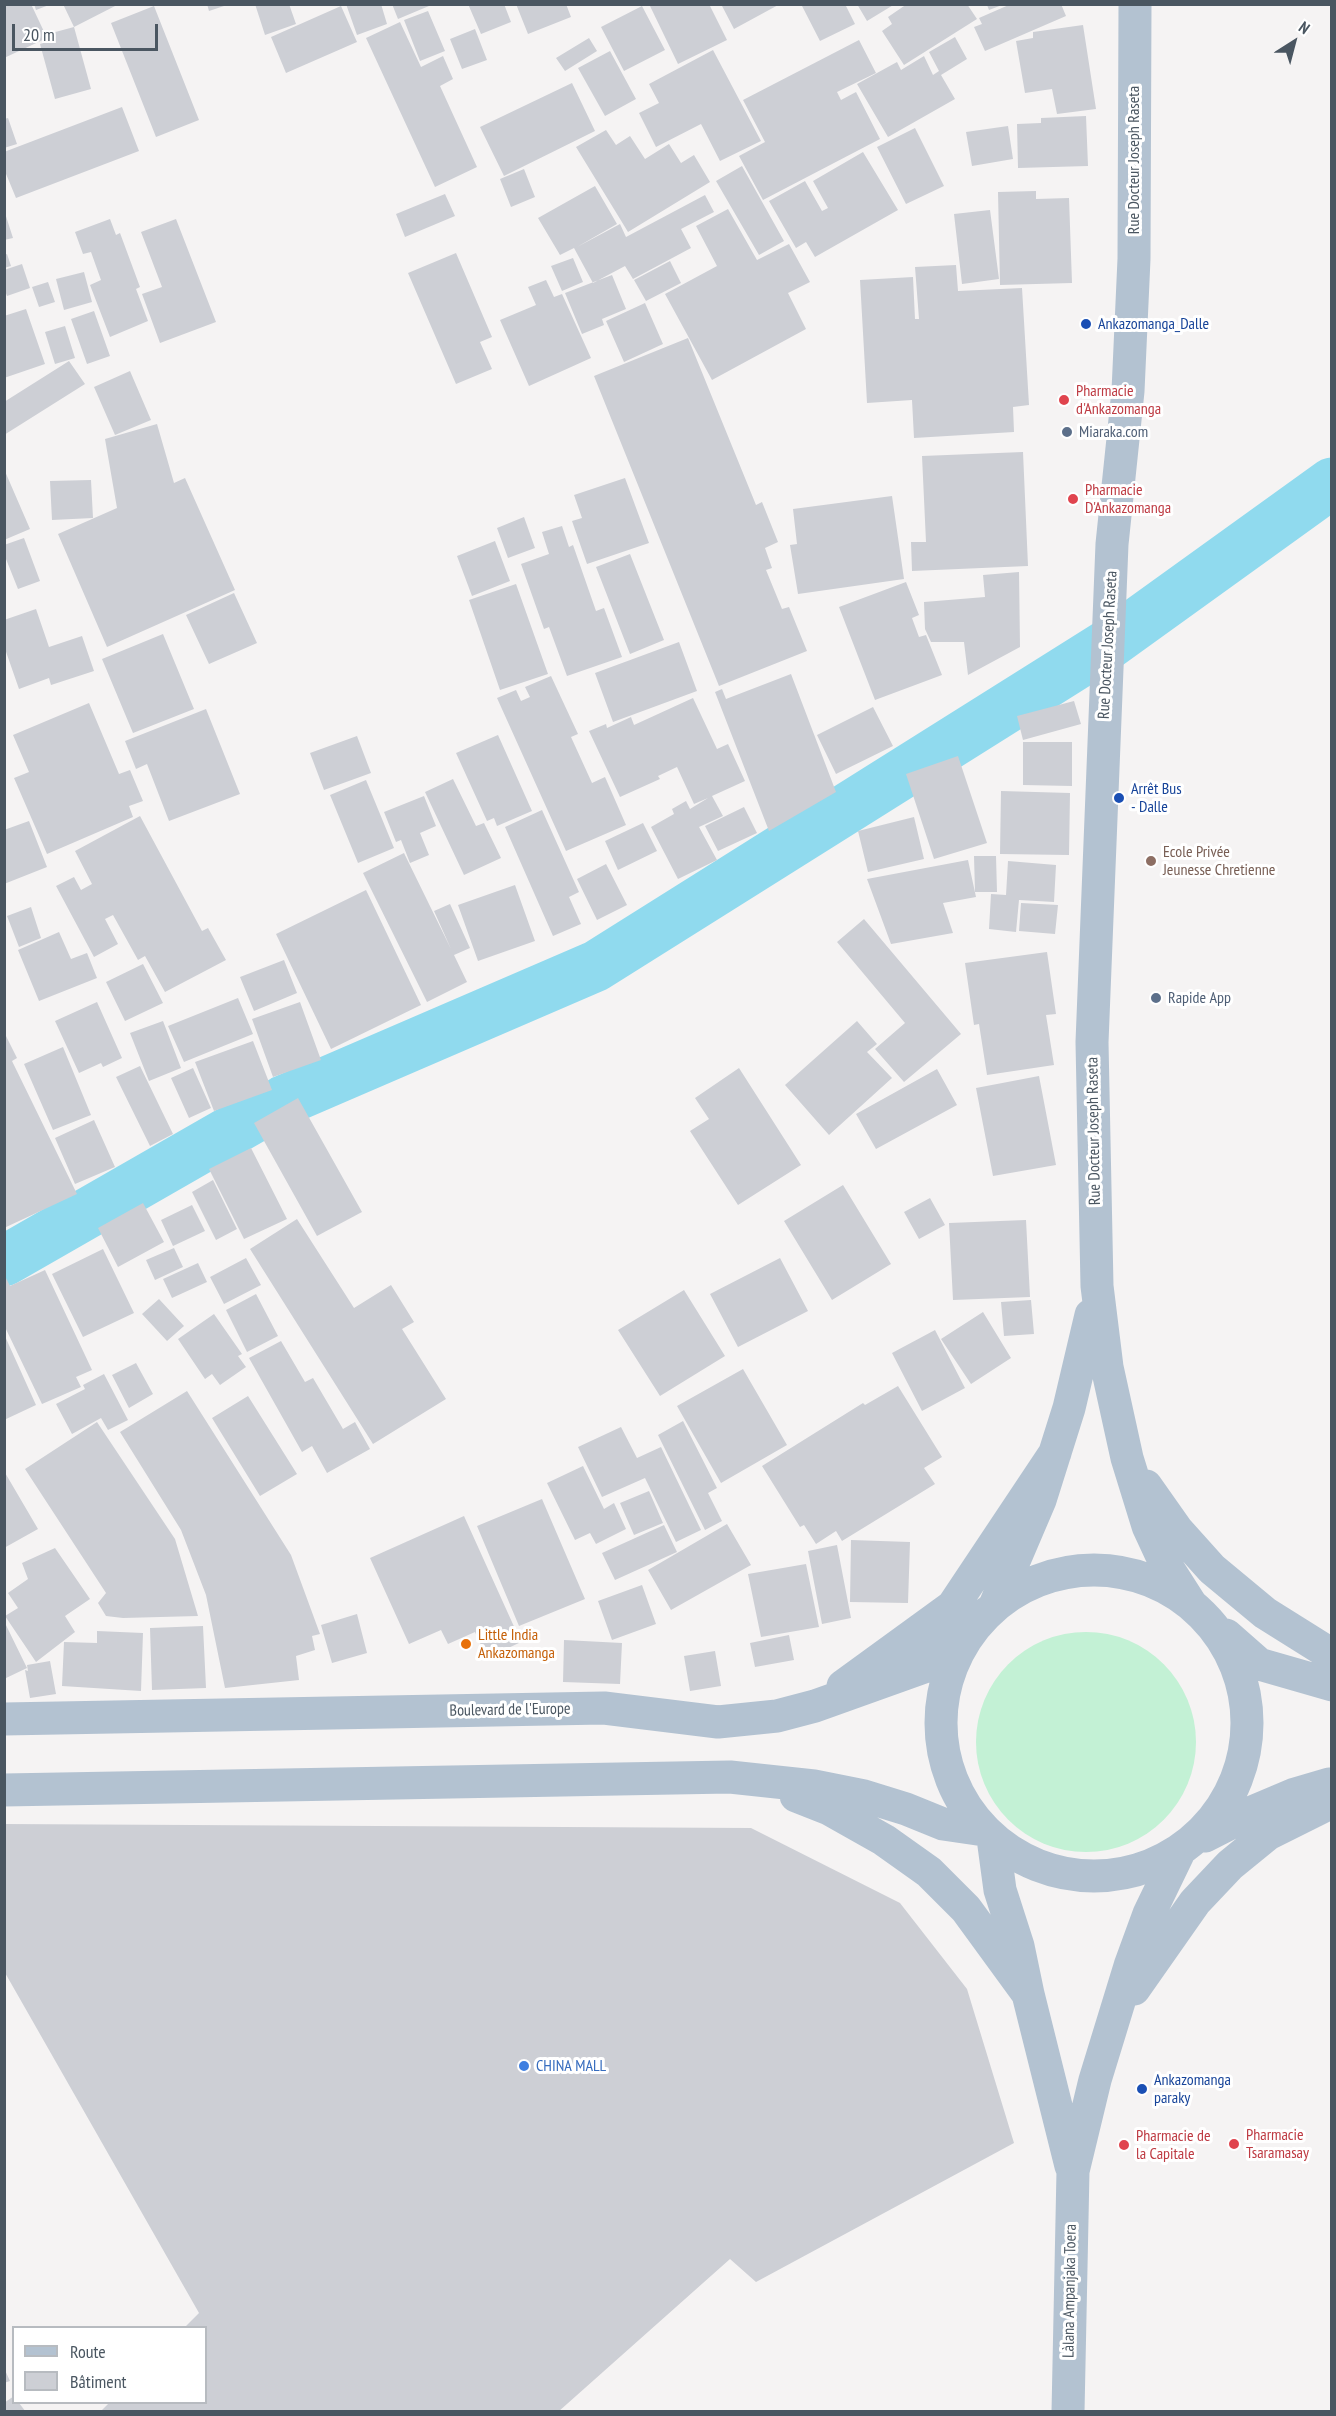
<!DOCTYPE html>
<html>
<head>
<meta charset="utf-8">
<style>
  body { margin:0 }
  #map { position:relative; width:1336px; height:2416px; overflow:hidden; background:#f5f3f3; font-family:"PT Sans Narrow",sans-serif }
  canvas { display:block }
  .frame { position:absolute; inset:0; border:6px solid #4a5661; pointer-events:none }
  .legend { position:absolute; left:12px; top:2326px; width:195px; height:78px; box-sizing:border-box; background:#fff; border:2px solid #b7bbc0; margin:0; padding:8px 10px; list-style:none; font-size:18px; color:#4a5661 }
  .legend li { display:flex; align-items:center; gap:12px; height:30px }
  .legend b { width:30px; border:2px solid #b7bbc0 }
  .north { position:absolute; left:1264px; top:12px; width:60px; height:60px; -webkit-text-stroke:4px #fff; paint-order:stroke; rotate:36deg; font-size:16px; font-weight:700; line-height:24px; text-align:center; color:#4a5661 }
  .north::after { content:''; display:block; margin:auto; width:21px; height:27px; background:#4a5661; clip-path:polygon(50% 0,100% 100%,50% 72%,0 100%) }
  .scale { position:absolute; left:12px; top:24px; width:146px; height:27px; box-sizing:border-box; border:3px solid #4a5661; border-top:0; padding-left:8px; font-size:18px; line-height:21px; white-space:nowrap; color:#4a5661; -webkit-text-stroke:4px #fff; paint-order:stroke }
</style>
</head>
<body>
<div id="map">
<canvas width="1336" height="2416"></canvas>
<div class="frame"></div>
<ul class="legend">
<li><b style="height:8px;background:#b3c2d1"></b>Route</li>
<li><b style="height:16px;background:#cdcfd5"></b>Bâtiment</li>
</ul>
<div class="north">N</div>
<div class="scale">20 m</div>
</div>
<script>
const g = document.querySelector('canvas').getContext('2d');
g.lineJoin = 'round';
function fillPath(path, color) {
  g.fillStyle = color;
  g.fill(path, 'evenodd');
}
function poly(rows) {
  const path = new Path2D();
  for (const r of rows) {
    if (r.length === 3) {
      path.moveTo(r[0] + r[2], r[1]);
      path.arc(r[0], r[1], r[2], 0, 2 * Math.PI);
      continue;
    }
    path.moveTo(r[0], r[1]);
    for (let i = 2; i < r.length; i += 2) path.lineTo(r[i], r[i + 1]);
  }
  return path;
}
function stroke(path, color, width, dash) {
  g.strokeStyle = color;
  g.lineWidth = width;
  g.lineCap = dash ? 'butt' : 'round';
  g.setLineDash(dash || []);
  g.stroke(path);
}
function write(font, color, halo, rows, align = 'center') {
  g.font = font + ' "PT Sans Narrow",sans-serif';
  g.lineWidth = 6;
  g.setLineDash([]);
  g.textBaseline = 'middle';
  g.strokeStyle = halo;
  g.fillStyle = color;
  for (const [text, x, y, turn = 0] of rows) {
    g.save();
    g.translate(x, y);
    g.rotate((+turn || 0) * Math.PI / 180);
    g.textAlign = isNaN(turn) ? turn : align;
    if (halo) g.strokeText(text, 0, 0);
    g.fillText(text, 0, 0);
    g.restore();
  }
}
fillPath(poly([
  [1086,1742,110]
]), '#c3f1d5');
stroke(poly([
  [4,1261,283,1101,596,966,1107,645,1332,483]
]), '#90daee', 51);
fillPath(poly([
  [4,4,31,4,47,38,4,58],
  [34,4,49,4,49,5,36,10],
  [63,4,119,4,74,27],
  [207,4,227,4,227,5,209,11],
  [255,4,289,4,296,24,265,35],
  [346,4,381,4,387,24,357,35],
  [392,4,428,4,429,6,398,19],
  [468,4,504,4,511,22,481,34],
  [516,4,566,4,571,17,528,34],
  [653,4,709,4,727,40,678,64,650,6],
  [721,4,780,4,734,29],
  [801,4,845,4,855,24,820,41],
  [857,4,895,4,867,21],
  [907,4,967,4,977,19,904,65,882,31,892,24,888,17],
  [1011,4,1061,4,1066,16,985,51,974,27,982,24,979,18],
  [987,5,1002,5,989,10],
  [154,6,199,120,156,137,111,23],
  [341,6,357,42,286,73,271,37],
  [642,6,665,50,624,71,601,27],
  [428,11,445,51,420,61,404,20],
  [400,22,421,67,443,56,453,79,440,86,477,167,435,187,366,38],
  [1083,25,1096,109,1057,114,1052,89,1025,93,1016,41,1033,38,1033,32],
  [74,27,91,89,55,99,40,44,50,41,48,34],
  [475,29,487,60,462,69,450,39],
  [955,37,967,59,941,75,955,99,888,137,857,84,897,62,901,70,924,56,933,75,939,71,929,52],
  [589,38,597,51,565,71,556,58],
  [859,40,876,73,837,92,841,100,856,92,880,139,763,200,739,156,765,142,743,100],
  [713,50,761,141,720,161,701,124,656,147,639,113,659,103,649,84],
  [610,51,636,99,605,116,578,68],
  [572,83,595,131,504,176,480,127],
  [122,107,139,151,16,198,4,169,4,152],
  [1086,116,1088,166,1018,168,1017,124,1041,123,1041,118],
  [8,118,17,144,4,148,4,119],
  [1008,126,1013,159,972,166,966,132],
  [915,128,944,186,906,204,877,147],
  [606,130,616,145,630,136,645,159,669,144,681,163,694,155,710,182,628,232,576,147],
  [863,152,898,210,815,257,806,242,796,248,769,201,805,181,822,211,828,208,813,181],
  [742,166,784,241,759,255,716,181],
  [524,169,535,197,511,207,500,179],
  [595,186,617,224,577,247,620,224,626,237,705,195,714,212,681,229,691,248,633,279,625,266,593,283,574,248,560,255,538,218],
  [1036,191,1036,199,1069,198,1072,283,1000,285,998,192],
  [445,194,455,216,405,237,396,214],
  [728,209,757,260,789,244,810,282,788,293,806,329,712,380,665,294,717,266,696,226],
  [4,210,13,238,4,240],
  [990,210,999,279,962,284,954,214],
  [110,219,116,235,120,233,140,287,136,289,148,321,110,337,90,285,101,280,91,252,83,254,75,232],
  [176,219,216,322,160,343,142,294,162,287,141,232],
  [456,253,492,337,480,342,492,369,456,384,408,273],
  [7,254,11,266,4,268,4,255],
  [573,258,583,282,562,291,551,266],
  [670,261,681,283,646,301,634,280],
  [22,264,30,288,7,296,4,288,4,270],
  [956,265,958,291,1022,288,1029,405,1013,407,1014,432,914,438,912,400,867,403,860,280,913,277,915,319,919,319,915,267],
  [84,272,92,302,64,310,56,279],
  [612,275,626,309,602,319,604,325,582,334,565,293],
  [546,280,554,297,562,294,591,358,529,386,500,320,536,305,528,287],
  [48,282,55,302,39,307,32,287],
  [645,303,663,344,624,362,606,321],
  [26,309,45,364,4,378,4,316],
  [94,311,110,356,87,364,71,319],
  [65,326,75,358,55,364,45,332],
  [688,338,756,505,762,502,778,542,765,548,772,568,766,570,782,609,789,607,807,651,719,686,594,376],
  [69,361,85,384,4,435,4,402],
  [130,371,151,420,115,435,94,387],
  [157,424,174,483,185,478,235,590,107,647,58,534,117,508,105,439],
  [1023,452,1028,566,912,571,911,542,926,542,922,456],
  [4,469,30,529,4,540],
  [625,478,649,543,587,564,572,521,582,518,574,495],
  [91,480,93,518,52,520,50,481],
  [892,496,904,579,798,594,790,545,797,544,793,509],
  [524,517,535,548,508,558,497,528],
  [562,526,569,547,573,545,596,611,604,608,622,657,567,676,549,627,544,629,521,564,549,554,542,532],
  [24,538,40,581,18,589,4,554,4,545],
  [495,541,510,581,472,596,457,556],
  [630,554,664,640,630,654,596,567],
  [1019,572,1020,647,968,675,964,642,931,642,925,629,924,602,985,597,983,575],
  [906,582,919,615,912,618,919,637,926,635,942,675,875,700,839,607],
  [516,584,548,674,500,690,469,600],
  [234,593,257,643,209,664,186,615],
  [36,609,49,647,82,636,94,671,51,685,49,678,19,689,4,646,4,620],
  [163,634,194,709,133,733,102,659],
  [679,642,697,691,613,722,595,673],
  [791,674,836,792,769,831,715,692,722,689,726,699],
  [551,676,578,734,571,737,592,783,605,777,626,825,566,851,497,698,516,690,521,701,530,697,525,687],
  [693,698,717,749,728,744,745,781,712,796,723,816,699,827,717,860,678,879,651,827,674,814,672,809,686,801,690,809,708,798,694,804,677,767,658,776,660,779,620,797,589,731,606,724,607,728,631,717,634,725],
  [1074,701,1081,724,1023,740,1017,716],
  [89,703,119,774,130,770,143,801,129,806,133,817,47,854,14,778,29,772,13,735],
  [873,707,893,746,836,774,817,735],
  [206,709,240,794,169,821,147,764,136,769,125,741],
  [498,735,532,811,497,826,494,818,487,821,456,753],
  [357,736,371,773,324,790,310,753],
  [1023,742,1072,742,1072,786,1023,785],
  [958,756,987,843,934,859,906,774],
  [453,779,476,826,484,823,501,858,464,875,425,792],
  [366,780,394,848,358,863,330,795],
  [1001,791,1070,793,1069,855,1000,854],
  [424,796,436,826,420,833,429,855,410,863,401,840,396,842,384,812],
  [744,807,757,833,718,851,705,826],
  [542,810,579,892,569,897,581,924,553,936,505,827],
  [140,816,202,931,208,928,226,960,165,992,145,956,138,960,113,915,105,919,118,944,94,957,56,886,74,877,81,890,92,884,75,851],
  [914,817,924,859,868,872,858,831],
  [29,821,47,867,4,884,4,830],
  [643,823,657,851,618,870,605,841],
  [404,853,451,949,434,911,450,904,470,948,454,955,467,982,427,1002,363,873],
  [974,856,996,856,997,892,975,892],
  [968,860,976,897,943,903,953,933,891,944,867,879],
  [1008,861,1056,865,1054,902,1019,900,1016,932,989,929,991,894,1006,895],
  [606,864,627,905,597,920,577,879],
  [515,885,535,941,478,961,458,905],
  [366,890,421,1005,331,1049,276,934],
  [1021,903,1058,905,1055,934,1019,931],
  [31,907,41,938,19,947,7,916],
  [864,919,961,1034,904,1082,875,1049,905,1023,837,942],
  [59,932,71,959,87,953,97,978,39,1001,18,950],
  [1047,952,1056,1014,1046,1015,1054,1065,987,1075,979,1024,974,1025,965,963],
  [284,960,297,993,254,1011,240,977],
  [143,964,163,1003,125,1021,106,982],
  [238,998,253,1034,184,1062,168,1026],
  [97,1002,122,1058,103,1067,101,1063,79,1073,55,1021],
  [300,1002,321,1060,273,1077,252,1019],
  [163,1021,181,1068,149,1081,130,1033],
  [857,1021,877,1044,867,1052,892,1078,829,1135,785,1085],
  [4,1032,17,1058,12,1061,77,1194,4,1228],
  [253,1041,272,1090,214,1111,195,1062],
  [63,1047,91,1115,53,1130,24,1064],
  [140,1066,173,1134,150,1146,116,1077],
  [193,1068,211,1108,189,1118,171,1078],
  [739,1068,801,1165,738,1205,690,1131,709,1119,695,1098],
  [937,1069,957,1105,876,1149,856,1114],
  [1039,1076,1056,1165,993,1176,976,1088],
  [298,1098,362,1212,317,1236,254,1123],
  [94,1120,115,1167,75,1184,55,1138],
  [251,1148,287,1219,244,1239,209,1169],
  [213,1180,237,1229,216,1240,192,1192],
  [843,1185,891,1264,832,1300,784,1221],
  [930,1198,945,1225,919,1239,904,1212],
  [143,1203,164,1242,118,1267,98,1228],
  [192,1205,205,1231,173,1246,161,1220],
  [297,1219,354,1308,391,1285,414,1322,402,1329,446,1399,373,1444,250,1249],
  [1026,1220,1030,1297,953,1300,949,1223],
  [174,1248,183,1267,155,1280,146,1260],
  [103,1249,134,1313,83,1337,52,1274],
  [246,1258,261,1285,224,1304,210,1277],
  [780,1258,808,1311,738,1347,710,1294],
  [198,1263,207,1282,172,1298,163,1279],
  [45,1270,92,1370,76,1377,81,1387,42,1404,4,1325,4,1274,10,1286],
  [684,1290,725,1356,660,1396,618,1330],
  [256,1294,278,1336,247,1352,226,1310],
  [159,1299,184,1326,167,1341,142,1314],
  [1031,1300,1034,1334,1004,1336,1001,1302],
  [983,1312,1011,1358,971,1384,941,1339],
  [214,1314,242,1354,238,1356,246,1367,220,1385,212,1374,205,1379,178,1339],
  [935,1330,965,1388,922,1411,892,1353],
  [4,1334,36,1405,4,1420],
  [281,1341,305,1382,313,1378,343,1429,355,1422,370,1449,327,1473,312,1446,302,1452,249,1358],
  [136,1363,153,1394,129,1408,112,1375],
  [743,1369,787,1445,721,1483,677,1406],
  [104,1374,128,1420,108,1430,101,1418,72,1434,56,1404,85,1389,83,1385],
  [898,1386,942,1457,924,1468,935,1484,842,1541,836,1531,816,1544,804,1525,800,1527,762,1466,863,1403,865,1405],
  [187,1391,291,1555,320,1634,312,1636,315,1650,296,1656,299,1680,225,1688,206,1595,181,1530,120,1432],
  [248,1396,297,1474,260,1496,212,1418],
  [683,1421,717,1488,708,1493,722,1521,705,1530,658,1435],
  [97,1422,175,1539,198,1616,123,1618,106,1616,98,1603,106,1593,25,1469],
  [621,1427,637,1458,661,1447,701,1530,676,1542,645,1478,602,1497,578,1447],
  [583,1466,604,1509,614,1503,626,1529,596,1544,590,1533,575,1540,547,1483],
  [4,1471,38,1529,4,1548],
  [649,1491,663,1523,634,1535,620,1503],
  [542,1499,585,1599,519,1626,477,1526],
  [464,1516,521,1642,487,1658,475,1632,448,1644,441,1630,409,1644,370,1558],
  [727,1524,751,1565,671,1610,648,1570],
  [664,1525,677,1552,615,1580,602,1553],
  [851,1540,910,1542,908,1603,850,1602],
  [837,1545,851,1618,822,1624,808,1551],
  [55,1548,90,1599,65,1616,75,1632,36,1662,5,1616,18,1608,8,1593,28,1579,22,1563],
  [806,1564,819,1627,761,1637,748,1574],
  [642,1585,656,1624,612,1640,598,1601],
  [357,1614,367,1653,332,1663,321,1625],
  [4,1621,27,1668,4,1679],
  [203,1626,206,1688,152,1690,150,1628],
  [97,1631,143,1633,141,1691,62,1686,64,1642,97,1643],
  [789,1635,794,1660,755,1667,750,1643],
  [564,1640,622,1643,620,1684,563,1682],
  [715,1651,721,1686,690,1691,684,1656],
  [50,1661,56,1694,30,1698,25,1670,28,1671,27,1665],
  [4,1824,751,1828,900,1903,967,1989,1014,2143,756,2282,730,2259,558,2412,100,2412,109,2403,206,2403,206,2328,184,2328,199,2313,4,1971],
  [4,2368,10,2381,4,2383],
  [14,2396,14,2403,19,2403,26,2412,4,2412,4,2403]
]), '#cdcfd5');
stroke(poly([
  [1135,4,1134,259,1128,391,1112,544,1092,1042,1097,1286,1107,1367,1127,1458,1148,1526,1167,1567,1190,1603],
  [1146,1486,1177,1530,1212,1569,1265,1613,1332,1655],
  [1094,1723,153],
  [996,1603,1040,1500,1069,1408,1091,1315],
  [1226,1635,1259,1664,1332,1685],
  [843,1686,953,1606,1055,1453],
  [4,1719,604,1708,718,1722,777,1716,815,1706,924,1667,987,1613],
  [4,1790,730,1777,814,1786,864,1796,906,1809,943,1824,984,1830],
  [796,1796,829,1809,884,1840,929,1872,966,1909,1028,1994],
  [1205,1836,1250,1813,1295,1794,1329,1784],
  [993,1838,1000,1890,1018,1946,1028,1994,1071,2166],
  [1134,1989,1195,1902,1230,1865,1268,1834,1332,1802],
  [1068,2412,1073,2171,1095,2080,1130,1966,1149,1914,1178,1854]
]), '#b3c2d1', 33);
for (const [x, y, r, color] of [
  [1086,324,6,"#1a4fb4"],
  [1064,400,6,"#e0444e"],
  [1067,432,6,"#5c6f8a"],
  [1073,499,6,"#e0444e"],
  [1119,798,6,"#1a4fb4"],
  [1151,861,6,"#8d6e63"],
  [1156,998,6,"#5c6f8a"],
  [466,1644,6,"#e8710a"],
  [524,2066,6,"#3f7fe0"],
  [1142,2089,6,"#1a4fb4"],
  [1234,2144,6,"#e0444e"],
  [1124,2145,6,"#e0444e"]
]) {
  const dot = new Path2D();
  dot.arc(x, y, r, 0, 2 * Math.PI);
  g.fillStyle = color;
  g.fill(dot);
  stroke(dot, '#fff', 2);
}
write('16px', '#4a5661', '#fff', [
  ["Rue Docteur Joseph Raseta",1134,160,-90],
  ["Rue Docteur Joseph Raseta",1108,645,-87],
  ["Rue Docteur Joseph Raseta",1094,1131,-91],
  ["Boulevard de l'Europe",510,1710,-1],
  ["Làlana Ampanjaka Toera",1070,2291,-89]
]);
write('16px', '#164399', '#fff', [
  ["Ankazomanga_Dalle",1098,324],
  ["Arrêt Bus",1131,789],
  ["- Dalle",1131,807],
  ["Ankazomanga",1154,2080],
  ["paraky",1154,2098]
], 'left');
write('16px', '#be3a42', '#fff', [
  ["Pharmacie",1076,391],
  ["d'Ankazomanga",1076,409],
  ["Pharmacie",1085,490],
  ["D'Ankazomanga",1085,508],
  ["Pharmacie",1246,2135],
  ["Tsaramasay",1246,2153],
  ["Pharmacie de",1136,2136],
  ["la Capitale",1136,2154]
], 'left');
write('16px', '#4e5e75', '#fff', [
  ["Miaraka.com",1079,432],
  ["Rapide App",1168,998]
], 'left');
write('16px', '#785e54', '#fff', [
  ["Ecole Privée",1163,852],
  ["Jeunesse Chretienne",1163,870]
], 'left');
write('16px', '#c56008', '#fff', [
  ["Little India",478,1635],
  ["Ankazomanga",478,1653]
], 'left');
write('16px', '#366cbe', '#fff', [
  ["CHINA MALL",536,2066]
], 'left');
</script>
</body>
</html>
